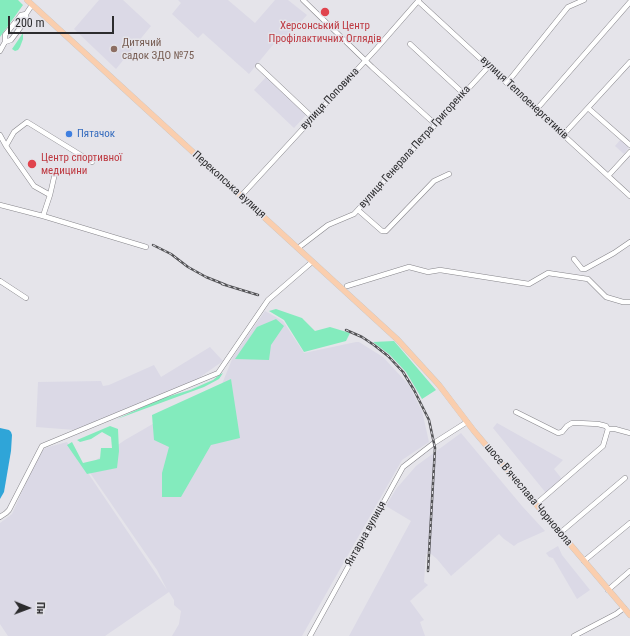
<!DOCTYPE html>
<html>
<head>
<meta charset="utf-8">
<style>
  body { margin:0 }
  #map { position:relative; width:630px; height:636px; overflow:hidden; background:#e5e4ea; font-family:"Roboto Condensed",sans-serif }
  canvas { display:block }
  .north { position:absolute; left:8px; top:588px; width:40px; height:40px; -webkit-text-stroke:3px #e5e4ea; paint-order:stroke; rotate:91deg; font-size:11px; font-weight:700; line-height:16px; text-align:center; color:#2c2c2e }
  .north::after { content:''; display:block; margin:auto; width:14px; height:18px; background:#2c2c2e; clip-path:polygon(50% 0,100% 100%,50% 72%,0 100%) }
  .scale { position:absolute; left:8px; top:16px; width:106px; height:18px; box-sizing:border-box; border:2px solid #2c2c2e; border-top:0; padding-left:5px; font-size:12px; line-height:14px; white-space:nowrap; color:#2c2c2e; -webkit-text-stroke:3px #e5e4ea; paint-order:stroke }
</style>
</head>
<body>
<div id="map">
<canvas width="630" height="636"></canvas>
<div class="north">Пн</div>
<div class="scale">200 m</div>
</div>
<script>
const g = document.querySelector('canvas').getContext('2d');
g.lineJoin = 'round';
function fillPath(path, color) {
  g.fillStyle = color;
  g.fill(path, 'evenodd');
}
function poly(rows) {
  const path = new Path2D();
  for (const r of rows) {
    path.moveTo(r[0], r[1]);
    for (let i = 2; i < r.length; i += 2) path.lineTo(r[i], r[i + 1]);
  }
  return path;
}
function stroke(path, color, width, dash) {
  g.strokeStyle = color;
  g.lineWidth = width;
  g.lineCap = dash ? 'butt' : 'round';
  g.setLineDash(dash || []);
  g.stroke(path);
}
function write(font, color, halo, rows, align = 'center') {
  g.font = font + ' "Roboto Condensed",sans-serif';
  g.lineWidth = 3;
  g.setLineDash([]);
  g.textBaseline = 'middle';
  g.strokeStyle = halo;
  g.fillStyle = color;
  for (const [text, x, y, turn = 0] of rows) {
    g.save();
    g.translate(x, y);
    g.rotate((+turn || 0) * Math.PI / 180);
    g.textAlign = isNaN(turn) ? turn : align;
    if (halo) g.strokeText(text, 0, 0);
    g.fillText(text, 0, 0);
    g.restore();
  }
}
fillPath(poly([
  [99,0,123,0,151,26,116,69,74,29],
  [178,0,228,0,255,23,275,0,288,0,307,15,280,45,276,41,249,74,203,33,198,38,172,14,181,3],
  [266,77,306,115,294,128,254,90],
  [621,139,629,147,624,154,615,146],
  [265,311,283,321,304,353,356,342,359,342,383,357,409,385,422,411,429,442,402,460,302,636,172,636,179,624,181,611,174,605,174,600,169,592,105,636,8,636,0,624,0,523,12,514,39,454,45,448,67,442,167,590,157,570,86,467,125,440,222,384,233,357],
  [210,347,223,361,196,380,75,430,36,427,38,382,101,381,103,386,109,385,154,365,161,377],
  [497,423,563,460,554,469,562,479,546,493,493,428],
  [461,433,522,506,545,531,518,543,514,546,504,539,499,534,451,576,437,559,431,554,426,554,424,582,428,585,410,601,424,620,420,622,425,636,349,636,411,521,386,506,396,489,416,466],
  [558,546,562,555,590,590,577,599,553,558,549,557,546,553]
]), '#dbd9e6');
fillPath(poly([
  [0,0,18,0,23,5,0,37],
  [23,33,23,39,20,47,18,50,15,51,12,49],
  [276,309,302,318,315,331,330,327,350,333,346,341,304,352,284,320,269,311],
  [276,319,284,326,271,345,269,360,235,359,257,327],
  [394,341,436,390,422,399,406,372,390,355,373,342],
  [223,373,219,379,204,387,117,419,160,399,190,390,213,380,219,375],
  [231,379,240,438,211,445,181,497,162,497,162,473,169,447,154,440,152,415],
  [110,426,118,429,119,451,117,468,87,474,67,445,72,442,83,463,100,459,101,448,112,448,111,437,102,432,91,439,80,442,77,440]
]), '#83ebbd');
fillPath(poly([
  [0,428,9,430,11,432,12,435,11,451,4,492,0,499]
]), '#2fa5d8');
const minor = poly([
  [303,0,372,67,435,124],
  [418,1,536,110,630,196],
  [5,42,11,40,26,20,26,14,32,5],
  [410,44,464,94],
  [0,51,5,42,5,35,21,15,26,14],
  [258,66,313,118],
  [507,83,568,7,584,0],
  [588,108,630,145],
  [536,110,630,2],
  [0,135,6,146,14,132,27,122,92,162],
  [563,135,630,62],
  [6,146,34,186,50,195,55,173],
  [608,176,630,152],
  [50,195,43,216,146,247],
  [241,196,377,48,419,0],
  [0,205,43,216],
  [358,210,382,231,386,231,434,181,449,174],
  [298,248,328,225,354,214,489,66],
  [574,259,582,269,585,269,614,253,630,242],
  [0,281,26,298],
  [347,286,409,267,428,272,440,270,529,284,548,273,588,279,606,297,623,302,630,302],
  [516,412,558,433,562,432,567,426,572,423,578,423,598,424,606,426,608,429,615,429,630,433],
  [536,504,603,446,608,429],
  [0,517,6,513,9,510,42,446,218,373,268,300,312,262],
  [560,533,625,478],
  [584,561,630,523],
  [608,590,630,571],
  [310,636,403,467,434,443,467,422],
  [574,636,616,614,624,608]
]);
const major = poly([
  [27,0,398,340,439,385,474,431,630,615]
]);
stroke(minor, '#86858a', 5.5);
stroke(major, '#c4c4c4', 6);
stroke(minor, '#fff', 4.5);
stroke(major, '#faceae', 5.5);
const rail = poly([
  [153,245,171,254,188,267,206,277,226,285],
  [222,284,258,295],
  [346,330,362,337,374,345,388,356,403,372,414,390,429,420,435,448,428,571]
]);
stroke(rail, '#535356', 2.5);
stroke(rail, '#e5e4ea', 1, [3]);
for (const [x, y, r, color] of [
  [325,12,5,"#e0444e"],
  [114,49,4,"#8d6e63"],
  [69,134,4,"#3f7fe0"],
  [32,164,5,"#e0444e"]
]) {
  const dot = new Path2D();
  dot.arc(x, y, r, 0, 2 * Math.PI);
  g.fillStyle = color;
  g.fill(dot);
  stroke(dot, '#e5e4ea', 1.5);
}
write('11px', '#be3a42', '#e5e4ea', [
  ["Херсонський Центр",325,26],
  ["Профілактичних Оглядів",325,39],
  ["Центр спортивної",41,158,"left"],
  ["медицини",41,171,"left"]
]);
write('11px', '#785e54', '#e5e4ea', [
  ["Дитячий",122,43],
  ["садок ЗДО №75",122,56]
], 'left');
write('11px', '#2c2c2e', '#e5e4ea', [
  ["вулиця Теплоенергетиків",524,98,43],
  ["вулиця Поповича",330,99,-47],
  ["вулиця Генерала Петра Григоренка",415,147,-48],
  ["Перекопська вулиця",229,185,42],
  ["шосе В'ячеслава Чорновола",528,495,50],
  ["Янтарна вулиця",366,534,-61]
]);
write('11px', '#366cbe', '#e5e4ea', [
  ["Пятачок",77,134]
], 'left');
</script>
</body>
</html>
